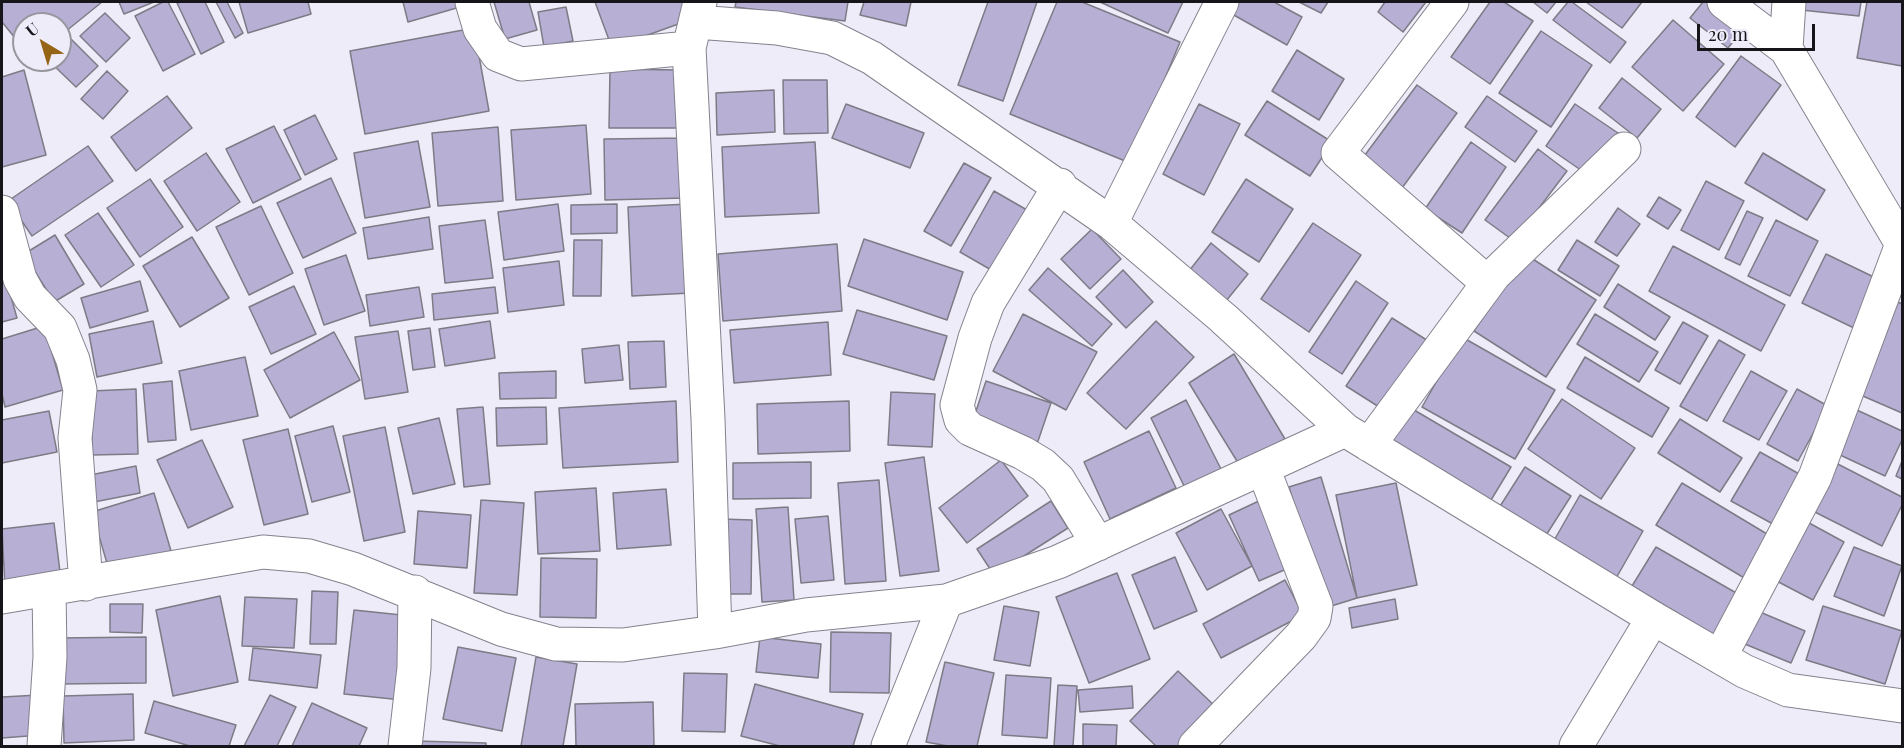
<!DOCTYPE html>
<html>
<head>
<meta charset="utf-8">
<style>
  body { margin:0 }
  #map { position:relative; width:1904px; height:748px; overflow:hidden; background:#eeecf8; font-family:"Playfair Display",serif }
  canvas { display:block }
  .frame { position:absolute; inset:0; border:3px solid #161519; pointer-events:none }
  .north { position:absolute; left:12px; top:12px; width:60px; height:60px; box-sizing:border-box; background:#eeecf8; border:2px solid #98969f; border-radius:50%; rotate:322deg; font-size:16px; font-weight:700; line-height:24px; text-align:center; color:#161519 }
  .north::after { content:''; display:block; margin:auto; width:21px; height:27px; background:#956515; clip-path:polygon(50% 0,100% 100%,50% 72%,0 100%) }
  .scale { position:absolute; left:1697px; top:24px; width:118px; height:27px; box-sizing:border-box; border:3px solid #161519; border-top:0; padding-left:8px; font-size:18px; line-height:21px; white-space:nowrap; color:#161519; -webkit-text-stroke:4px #eeecf8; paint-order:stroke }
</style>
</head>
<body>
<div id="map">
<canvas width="1904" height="748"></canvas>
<div class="frame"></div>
<div class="north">U</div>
<div class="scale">20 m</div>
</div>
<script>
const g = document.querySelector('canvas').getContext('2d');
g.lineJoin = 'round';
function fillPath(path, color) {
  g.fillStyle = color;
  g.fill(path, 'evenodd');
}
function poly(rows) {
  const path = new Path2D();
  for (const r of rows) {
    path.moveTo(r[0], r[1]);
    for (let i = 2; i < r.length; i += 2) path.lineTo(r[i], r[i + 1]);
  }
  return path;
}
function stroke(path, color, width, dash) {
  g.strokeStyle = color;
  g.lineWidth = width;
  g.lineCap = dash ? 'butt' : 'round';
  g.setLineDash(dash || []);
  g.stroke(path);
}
const building = poly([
  [2,2,102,2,60,36,60,24,24,24,24,49,2,22,2,2],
  [119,2,154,2,124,14,119,2],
  [163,2,168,2,195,54,163,71,135,16,163,2],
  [181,2,205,2,224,42,201,54,177,3,181,2],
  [216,2,227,2,243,33,235,38,216,2],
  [239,2,308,2,311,14,248,33,239,2],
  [403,2,466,2,467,5,408,22,403,2],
  [494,2,529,2,537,30,505,39,494,2],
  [595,2,685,2,692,19,612,48,595,2],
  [736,2,848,2,845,21,735,7,736,2],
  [864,2,911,2,906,26,860,15,864,2],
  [988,2,1037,2,1003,101,958,85,988,2],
  [1057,2,1082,2,1180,42,1130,163,1010,114,1057,2],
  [1100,2,1183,2,1168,33,1100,2],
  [1239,2,1274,2,1302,17,1287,45,1232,14,1239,2],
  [1299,2,1328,2,1321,13,1299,2],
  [1385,2,1426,2,1403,32,1378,12,1385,2],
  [1490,2,1504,2,1533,21,1490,84,1451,57,1490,2],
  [1533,2,1556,2,1547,13,1533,2],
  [1568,2,1572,2,1626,42,1610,63,1553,20,1568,2],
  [1586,2,1642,2,1622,28,1586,2],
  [1703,2,1709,2,1744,28,1728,48,1690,18,1703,2],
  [1803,2,1861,2,1859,16,1801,10,1803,2],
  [1867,2,1902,2,1902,66,1857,58,1867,2],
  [566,7,573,41,544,47,538,12,566,7],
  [105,13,130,38,106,62,80,36,105,13],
  [1673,20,1724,64,1683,111,1632,67,1673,20],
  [474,28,489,111,365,134,350,51,474,28],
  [1541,31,1592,65,1551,127,1499,93,1541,31],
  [69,37,98,66,76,87,48,60,60,60,60,46,69,37],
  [1297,50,1344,79,1319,120,1272,91,1297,50],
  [1741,56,1781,85,1735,147,1696,117,1741,56],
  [610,69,680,70,679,128,609,128,610,69],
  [24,70,46,155,2,167,2,77,24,70],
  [107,71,128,91,103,119,81,99,107,71],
  [1622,78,1661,109,1637,138,1599,108,1622,78],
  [783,80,827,80,828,133,784,134,783,80],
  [1417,85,1457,113,1402,188,1362,159,1417,85],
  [774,90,775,132,717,135,716,93,774,90],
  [167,96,192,128,136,171,111,137,167,96],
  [1487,96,1537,131,1515,162,1465,127,1487,96],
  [1267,101,1332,142,1310,176,1245,135,1267,101],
  [846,104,924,133,910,168,832,138,846,104],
  [1199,104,1240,124,1204,195,1163,174,1199,104],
  [1575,104,1618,133,1588,175,1546,146,1575,104],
  [315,115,337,159,305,175,284,130,315,115],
  [586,125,591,194,516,200,511,130,586,125],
  [274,126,301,179,253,203,226,149,274,126],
  [498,127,503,201,438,206,432,133,498,127],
  [685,138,686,198,605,200,604,139,685,138],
  [418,141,430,207,365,218,354,153,418,141],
  [815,142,819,213,725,217,722,147,815,142],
  [1471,142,1506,167,1462,233,1425,209,1471,142],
  [88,146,113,181,32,236,8,201,88,146],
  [1538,149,1567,171,1514,241,1485,220,1538,149],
  [206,153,240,202,197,231,164,181,206,153],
  [1763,153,1825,190,1807,220,1745,183,1763,153],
  [964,163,991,178,951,246,924,231,964,163],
  [331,178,356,233,303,258,277,203,331,178],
  [150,179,183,227,140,257,107,208,150,179],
  [1246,179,1293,209,1259,262,1212,232,1246,179],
  [1706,181,1744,201,1719,250,1681,230,1706,181],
  [994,191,1027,210,993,271,960,252,994,191],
  [1659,197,1681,210,1668,229,1647,216,1659,197],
  [558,204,564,251,504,260,498,212,558,204],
  [617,204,617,233,571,234,571,205,617,204],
  [688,204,691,293,632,296,628,207,688,204],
  [261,206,293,273,249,295,216,227,261,206],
  [1618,208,1640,224,1617,256,1595,242,1618,208],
  [1747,211,1763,218,1740,265,1725,258,1747,211],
  [98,213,134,265,101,287,65,235,98,213],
  [429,217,433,249,368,259,363,228,429,217],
  [485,220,493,278,445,283,439,226,485,220],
  [1776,220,1818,241,1790,296,1748,276,1776,220],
  [1313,223,1361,255,1309,332,1261,299,1313,223],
  [1092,229,1121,259,1090,289,1061,259,1092,229],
  [55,235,84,284,54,302,24,254,55,235],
  [192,237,229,298,180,327,143,266,192,237],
  [864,239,963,272,947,320,848,286,864,239],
  [574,240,602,240,601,296,573,296,574,240],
  [1577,240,1619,266,1600,296,1558,270,1577,240],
  [1211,243,1248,274,1226,301,1189,271,1211,243],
  [837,244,842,311,723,321,718,254,837,244],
  [1673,246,1785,305,1761,351,1649,291,1673,246],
  [1525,254,1596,300,1546,377,1474,331,1525,254],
  [1826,254,1878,279,1854,328,1802,303,1826,254],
  [346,255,365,311,324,325,305,269,346,255],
  [559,261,564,305,508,312,503,268,559,261],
  [2,265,17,318,2,322,2,265],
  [1048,268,1112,324,1092,346,1029,290,1048,268],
  [1123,270,1153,302,1126,328,1096,297,1123,270],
  [140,281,148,311,90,328,81,298,140,281],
  [1356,281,1388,303,1342,374,1309,352,1356,281],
  [1618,284,1670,317,1655,340,1604,307,1618,284],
  [294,286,316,334,271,354,249,307,294,286],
  [419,287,424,317,370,326,366,295,419,287],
  [495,287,498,313,434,320,432,294,495,287],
  [1890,298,1902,304,1902,413,1849,390,1890,298],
  [857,310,947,336,934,380,843,354,857,310],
  [1023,314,1097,352,1066,410,993,371,1023,314],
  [1595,314,1658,352,1639,382,1577,344,1595,314],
  [1392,318,1433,344,1387,412,1346,386,1392,318],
  [153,321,162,363,97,377,89,334,153,321],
  [490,321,495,358,445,366,439,329,490,321],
  [1156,321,1194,357,1126,429,1087,393,1156,321],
  [828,322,831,375,734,383,730,330,828,322],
  [1683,322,1708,336,1680,384,1655,370,1683,322],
  [44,326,63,390,5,407,2,394,2,339,44,326],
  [430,328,435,367,413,370,408,331,430,328],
  [398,331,408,392,365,399,355,337,398,331],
  [334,332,360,380,290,418,264,370,334,332],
  [1462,337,1555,390,1515,459,1422,407,1462,337],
  [1719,340,1745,355,1707,421,1680,406,1719,340],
  [664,341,666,387,630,389,628,342,664,341],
  [619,345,623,380,585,383,582,349,619,345],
  [1234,354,1285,439,1240,466,1189,383,1234,354],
  [245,357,258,416,191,430,179,371,245,357],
  [1585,357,1669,408,1652,437,1567,388,1585,357],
  [556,371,556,398,500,399,499,373,556,371],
  [1751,371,1787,391,1759,440,1723,421,1751,371],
  [172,381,176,440,148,442,143,384,172,381],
  [986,381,1051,403,1037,444,972,423,986,381],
  [136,389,138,454,92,455,91,391,136,389],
  [1797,389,1828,406,1798,461,1767,444,1797,389],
  [891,392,935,394,932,447,888,445,891,392],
  [1562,399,1635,448,1601,499,1528,449,1562,399],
  [1186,400,1222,471,1186,490,1151,418,1186,400],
  [676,401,678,462,563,468,559,408,676,401],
  [849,401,850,451,758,454,757,404,849,401],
  [1844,404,1902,431,1902,440,1885,476,1823,447,1844,404],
  [483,407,490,484,464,487,457,409,483,407],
  [546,407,547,444,497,446,496,408,546,407],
  [1409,407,1511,467,1488,505,1386,445,1409,407],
  [49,411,57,452,2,463,2,420,49,411],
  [439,418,455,484,413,494,398,428,439,418],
  [1680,419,1742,458,1720,492,1658,453,1680,419],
  [333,426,350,492,312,502,295,436,333,426],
  [385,427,405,532,364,541,343,436,385,427],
  [288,429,308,514,264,525,243,440,288,429],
  [1149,431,1176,488,1110,519,1084,462,1149,431],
  [202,440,233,507,188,528,157,460,202,440],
  [1760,452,1810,480,1782,529,1731,501,1760,452],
  [924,457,939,571,900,576,885,463,924,457],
  [1828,459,1902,497,1902,505,1882,546,1803,506,1828,459],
  [1001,460,1028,496,967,543,939,508,1001,460],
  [1902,461,1902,479,1896,476,1902,461],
  [811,462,811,498,733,499,733,463,811,462],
  [136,466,140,493,89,503,85,476,136,466],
  [1525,467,1571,496,1543,540,1497,511,1525,467],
  [1321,477,1357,598,1325,608,1289,487,1321,477],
  [879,480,886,581,845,584,838,483,879,480],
  [1396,483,1417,585,1357,598,1336,495,1396,483],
  [1682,483,1772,537,1746,579,1656,525,1682,483],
  [596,488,600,551,538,554,535,492,596,488],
  [666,489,671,545,617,549,613,493,666,489],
  [154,493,171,551,109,570,92,512,154,493],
  [1580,495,1643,531,1615,580,1552,544,1580,495],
  [481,500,524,503,517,595,474,593,481,500],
  [1261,500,1291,567,1259,581,1229,515,1261,500],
  [1051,501,1068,528,994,575,977,549,1051,501],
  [788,507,794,600,762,602,756,509,788,507],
  [1221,509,1252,566,1207,590,1176,533,1221,509],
  [418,511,471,515,467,568,414,564,418,511],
  [828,516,834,580,801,583,795,519,828,516],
  [1800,518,1844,542,1813,600,1769,577,1800,518],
  [721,519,752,520,751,594,720,594,721,519],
  [54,523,61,580,5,587,2,529,54,523],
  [1656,547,1745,598,1721,639,1632,586,1656,547],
  [1854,547,1902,566,1884,616,1834,596,1854,547],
  [1175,557,1197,611,1154,629,1132,575,1175,557],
  [541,558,597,559,596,618,540,617,541,558],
  [1117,573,1150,659,1089,683,1056,597,1117,573],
  [1285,580,1303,615,1221,658,1203,624,1285,580],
  [312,591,338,592,336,644,310,644,312,591],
  [220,596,238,682,173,696,156,610,220,596],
  [245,597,297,599,294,648,242,646,245,597],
  [1395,599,1398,619,1352,628,1349,608,1395,599],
  [110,604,143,604,142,633,110,632,110,604],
  [1004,606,1039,612,1030,666,994,660,1004,606],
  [1823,606,1902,631,1885,684,1806,660,1823,606],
  [1748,607,1805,631,1791,663,1735,640,1748,607],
  [354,610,411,616,402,700,344,694,354,610],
  [831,632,891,633,889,693,830,692,831,632],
  [146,637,146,683,59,684,59,638,146,637],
  [760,637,821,644,818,678,756,672,760,637],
  [458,647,516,658,502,731,443,719,458,647],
  [253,648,321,655,317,688,249,680,253,648],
  [536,657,577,664,563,746,521,746,536,657],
  [945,662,994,673,977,746,948,746,926,742,945,662],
  [1178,671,1218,709,1182,746,1156,746,1130,721,1178,671],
  [684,673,727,674,725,732,682,731,684,673],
  [1006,675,1051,678,1047,738,1002,735,1006,675],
  [755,684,863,714,853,746,780,746,741,736,755,684],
  [1058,685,1077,686,1073,746,1054,746,1058,685],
  [1132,686,1133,708,1080,712,1078,690,1132,686],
  [133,694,134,740,64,743,63,696,133,694],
  [39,695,41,735,2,738,2,697,39,695],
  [270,695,296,707,277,746,244,746,270,695],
  [154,701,236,725,229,746,190,746,145,733,154,701],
  [653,702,654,746,576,746,575,704,653,702],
  [312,703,367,728,359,746,292,746,312,703],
  [1083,724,1117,725,1116,746,1083,746,1083,724],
  [417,741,486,743,486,746,417,746,417,741]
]);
fillPath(building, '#b7afd4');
stroke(building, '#7d7b86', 1.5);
const minor = poly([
  [472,2,480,29,498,55,521,64,689,48],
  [700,2,689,48,708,419,715,632],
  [1452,2,1338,153,1488,283],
  [1724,2,1786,49,1789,2],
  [696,22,777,28,832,38,872,58,1111,223,1223,318,1345,430,1653,618,1744,671,1788,690,1902,706],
  [1060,185,988,303,975,338,957,405,961,420,970,429,1023,453,1043,465,1058,479,1098,544],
  [2,212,20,279,30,297,60,328,73,360,80,390,75,438,86,584],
  [1111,223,1222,2],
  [1369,445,1494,275,1624,149],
  [2,597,263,552,309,556,353,569,501,629,556,644,623,645,715,632,806,615,946,601,1058,562,1345,430],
  [1720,657,1815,477,1902,244,1786,49],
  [44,746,50,657,49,589],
  [405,746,414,668,415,592],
  [888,746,946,601],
  [1195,746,1301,636,1314,618,1316,606,1263,468],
  [1576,746,1653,618]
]);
stroke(minor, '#84828d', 35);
stroke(minor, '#fff', 33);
</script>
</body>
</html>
